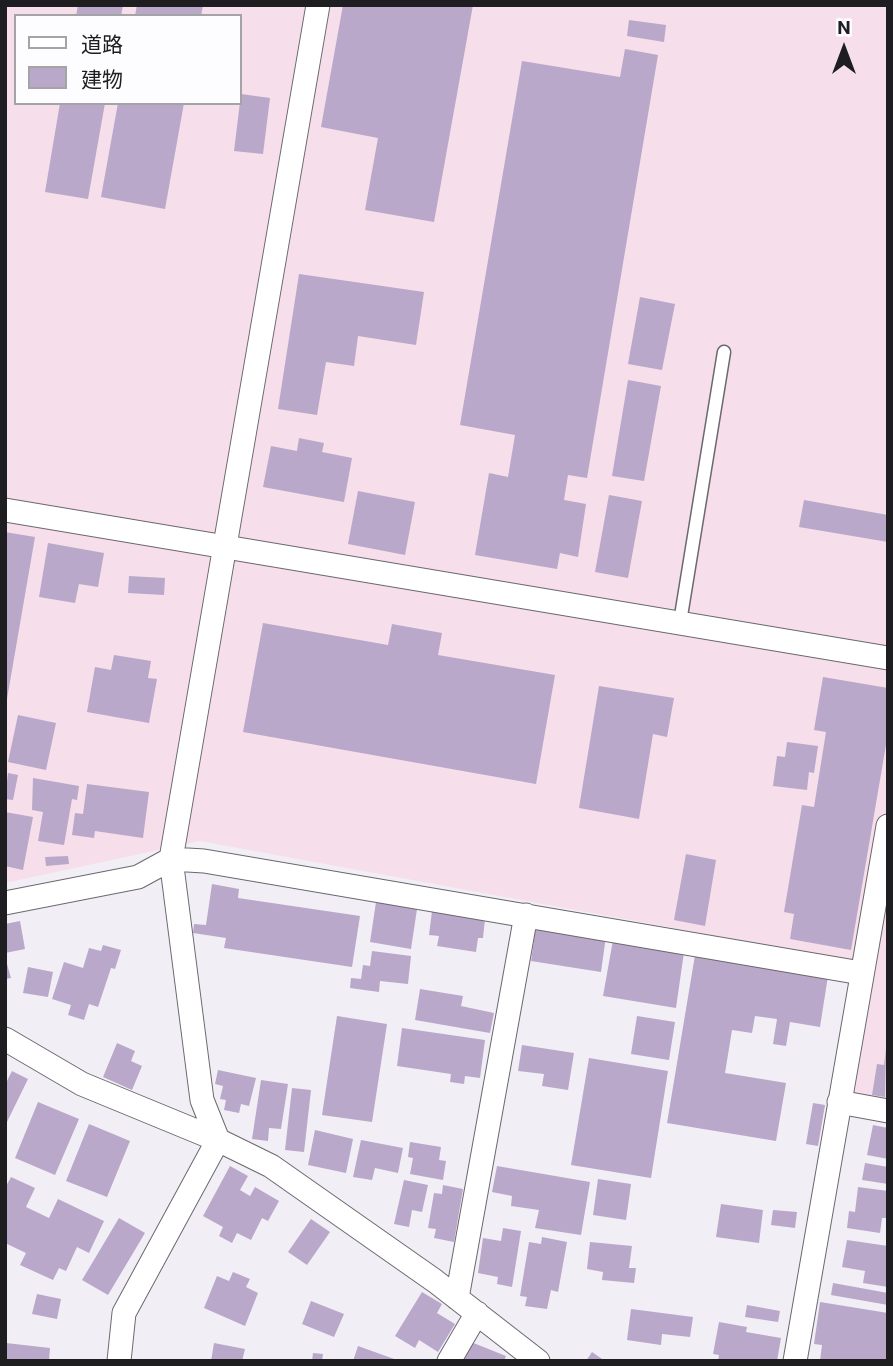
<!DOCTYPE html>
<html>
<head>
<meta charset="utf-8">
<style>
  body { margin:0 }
  #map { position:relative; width:893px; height:1366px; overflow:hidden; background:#f2eef6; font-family:Roboto,"Noto Sans JP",sans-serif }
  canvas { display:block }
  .frame { position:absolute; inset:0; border:7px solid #1e1d20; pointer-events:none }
  .legend { position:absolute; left:14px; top:14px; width:228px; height:91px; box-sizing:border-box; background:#fdfcfe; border:2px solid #a4a3a5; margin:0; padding:9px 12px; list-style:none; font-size:21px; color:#1e1d20 }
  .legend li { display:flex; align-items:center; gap:14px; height:35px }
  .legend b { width:35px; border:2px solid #a4a3a5 }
  .north { position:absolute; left:809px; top:14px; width:70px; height:70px; -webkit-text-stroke:5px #fdfcfe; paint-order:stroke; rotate:0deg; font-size:19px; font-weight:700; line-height:28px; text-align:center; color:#1e1d20 }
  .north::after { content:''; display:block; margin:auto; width:24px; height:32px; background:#1e1d20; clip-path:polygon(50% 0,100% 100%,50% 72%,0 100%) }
</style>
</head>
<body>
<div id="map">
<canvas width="893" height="1366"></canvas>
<div class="frame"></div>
<ul class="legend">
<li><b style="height:9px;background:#fff"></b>道路</li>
<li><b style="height:19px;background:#b9a8ca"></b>建物</li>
</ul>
<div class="north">N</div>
</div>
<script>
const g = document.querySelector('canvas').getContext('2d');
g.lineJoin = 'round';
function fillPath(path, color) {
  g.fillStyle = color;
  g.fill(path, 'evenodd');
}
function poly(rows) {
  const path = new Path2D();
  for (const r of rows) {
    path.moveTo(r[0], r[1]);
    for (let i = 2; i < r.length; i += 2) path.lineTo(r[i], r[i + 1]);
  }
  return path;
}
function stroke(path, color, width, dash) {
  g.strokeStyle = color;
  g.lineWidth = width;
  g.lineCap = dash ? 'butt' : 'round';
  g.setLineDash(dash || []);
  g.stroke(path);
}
fillPath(poly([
  [5,5,888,5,888,1104,854,1097,875,965,200,841,5,883],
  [16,16,240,16,240,103,16,103]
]), '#f6deea');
fillPath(poly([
  [78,5,123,5,121,16,76,16],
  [137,5,203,5,201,16,135,16],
  [343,5,473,5,434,222,365,210,378,138,321,127],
  [629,20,666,25,664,42,627,36],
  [625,49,658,55,587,478,568,475,564,500,586,504,578,557,560,553,557,569,475,555,489,473,508,477,515,435,460,425,522,61,620,77],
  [241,94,270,98,263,154,234,151],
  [60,103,105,103,88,199,45,192],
  [118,103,184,103,165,209,101,197],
  [299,274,424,292,416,345,358,336,354,366,326,362,317,415,278,409],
  [640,297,675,304,662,370,628,364],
  [628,380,661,386,644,481,612,476],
  [299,438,324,443,322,452,352,458,344,502,263,487,271,446,297,451],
  [358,491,415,502,405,555,348,544],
  [609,495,642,501,628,578,595,572],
  [804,500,888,515,888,542,799,527],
  [5,532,35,537,7,699,5,699],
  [48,543,104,553,98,587,79,584,75,603,39,597],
  [129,576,165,578,164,595,128,593],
  [263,623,388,645,392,624,442,633,438,655,555,675,536,784,243,732],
  [114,655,151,661,148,678,157,679,149,723,87,712,95,667,111,670],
  [823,677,888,688,888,733,851,950,790,939,794,914,784,912,802,805,814,807,826,732,814,730],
  [599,686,674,698,667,737,653,734,639,819,579,808],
  [18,715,56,723,46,770,8,762],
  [787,742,818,746,814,773,809,772,807,790,773,786,777,756,785,757],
  [8,773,18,775,13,800,5,799],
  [33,778,79,786,77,800,72,799,64,845,38,841,43,812,32,810],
  [87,784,149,792,143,838,95,831,94,838,72,835,75,813,83,814],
  [5,812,33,817,23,870,5,866],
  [686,854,716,860,705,926,674,920],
  [68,856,69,864,46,866,45,857],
  [212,884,239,889,238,898,360,916,352,967,224,948,226,938,193,933,194,924,206,925],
  [376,902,417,909,411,949,370,942],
  [432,911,485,919,483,938,478,938,476,952,437,946,439,936,429,935],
  [20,921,25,949,5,953,5,924],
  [536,926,606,936,601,972,531,961],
  [613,940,684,952,676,1008,603,996],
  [103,945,121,950,115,969,111,968,98,1007,89,1004,84,1020,68,1015,71,1005,52,999,64,962,83,968,89,948,101,951],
  [372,951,411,956,408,984,380,981,379,992,350,988,351,978,361,979,363,965,370,966],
  [695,955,828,976,820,1027,790,1022,786,1046,773,1044,777,1019,755,1016,752,1033,732,1030,725,1073,786,1083,776,1141,667,1123],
  [5,957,11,978,5,979],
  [28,967,53,972,48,997,23,993],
  [420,989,463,996,461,1006,494,1013,490,1033,415,1020],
  [337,1016,387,1024,372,1122,322,1115],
  [637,1016,675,1022,669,1060,631,1054],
  [402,1028,485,1040,480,1078,465,1076,464,1084,450,1082,451,1074,397,1066],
  [117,1043,135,1051,131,1061,142,1066,132,1090,103,1077],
  [522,1045,574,1053,568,1090,542,1086,544,1074,518,1071],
  [886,1049,885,1097,872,1095,877,1064,884,1065],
  [589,1058,668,1071,651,1178,571,1165],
  [218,1070,256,1078,249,1106,241,1104,239,1113,224,1110,226,1100,220,1099,223,1086,215,1084],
  [12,1071,28,1079,5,1126,5,1085],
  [261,1080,288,1084,281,1129,269,1128,268,1141,252,1139],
  [292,1088,311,1090,304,1152,285,1150],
  [38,1102,79,1119,55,1175,15,1158],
  [813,1103,825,1105,818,1146,806,1144],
  [89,1124,130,1141,107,1197,66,1181],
  [873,1125,888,1128,888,1159,867,1155],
  [315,1130,353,1139,346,1173,308,1165],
  [361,1140,403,1148,398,1173,375,1168,372,1180,353,1177],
  [410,1142,441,1147,439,1160,446,1161,443,1180,410,1174,413,1158,408,1157],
  [865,1163,888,1167,888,1184,862,1180],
  [230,1166,248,1176,240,1190,250,1196,255,1187,279,1201,268,1221,262,1218,251,1240,237,1233,232,1243,219,1236,223,1227,203,1216],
  [497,1166,590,1182,581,1235,535,1228,539,1210,511,1206,512,1196,492,1192],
  [11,1177,35,1188,26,1207,49,1218,58,1199,104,1221,89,1253,77,1247,66,1271,59,1268,53,1280,20,1265,26,1253,5,1243,5,1188],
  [598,1179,631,1184,626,1220,593,1215],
  [404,1180,428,1185,422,1212,412,1210,409,1227,394,1224],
  [443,1185,463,1189,454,1242,434,1238,436,1229,428,1228,434,1193,442,1194],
  [858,1187,888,1191,888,1218,882,1218,880,1233,847,1228,849,1211,855,1212],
  [721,1204,763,1210,759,1243,716,1237],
  [773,1210,797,1212,795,1228,771,1225],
  [119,1218,145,1233,108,1295,82,1280],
  [311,1219,330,1232,307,1265,288,1252],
  [503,1228,521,1231,512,1287,497,1284,498,1277,478,1273,483,1238,501,1241],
  [542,1237,567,1242,558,1292,551,1290,547,1309,525,1306,527,1297,520,1296,529,1242,541,1244],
  [847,1240,888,1246,888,1287,863,1283,865,1271,842,1267],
  [590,1242,632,1246,629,1268,636,1268,634,1283,602,1280,603,1272,587,1269],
  [233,1272,250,1279,246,1287,258,1293,245,1326,204,1308,217,1276,229,1281],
  [833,1283,888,1293,888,1305,831,1295],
  [422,1292,442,1304,437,1313,455,1324,438,1352,419,1340,415,1348,395,1336],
  [37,1294,61,1299,57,1319,32,1314],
  [311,1301,344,1314,334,1337,302,1324],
  [820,1302,888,1313,888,1361,820,1361,822,1345,814,1344],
  [747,1305,780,1311,778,1322,745,1317],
  [631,1309,693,1317,690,1337,662,1334,661,1345,627,1340],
  [719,1322,747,1327,746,1332,781,1338,777,1361,718,1361,719,1355,713,1354],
  [471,1342,506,1356,504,1361,464,1361],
  [6,1343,50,1348,49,1361,5,1361],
  [214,1343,245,1349,242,1361,211,1361],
  [358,1346,397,1360,397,1361,353,1361],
  [592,1352,605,1361,586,1361],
  [313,1353,323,1354,322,1361,312,1361]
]), '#b9a8ca');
const lane = poly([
  [680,622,724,352]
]);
const street = poly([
  [5,510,888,658],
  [5,903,138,877,171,859,204,861,861,973],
  [5,1039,82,1084,218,1140,271,1166,435,1281,538,1361],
  [839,1102,888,1111],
  [218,1140,202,1100,171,859,318,5],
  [457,1298,526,915],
  [119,1361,124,1313,218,1140],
  [449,1361,477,1313],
  [795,1361,888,826]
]);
stroke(lane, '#6b686f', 15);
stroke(street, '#6b686f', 25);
stroke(lane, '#fff', 12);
stroke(street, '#fff', 23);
</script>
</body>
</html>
